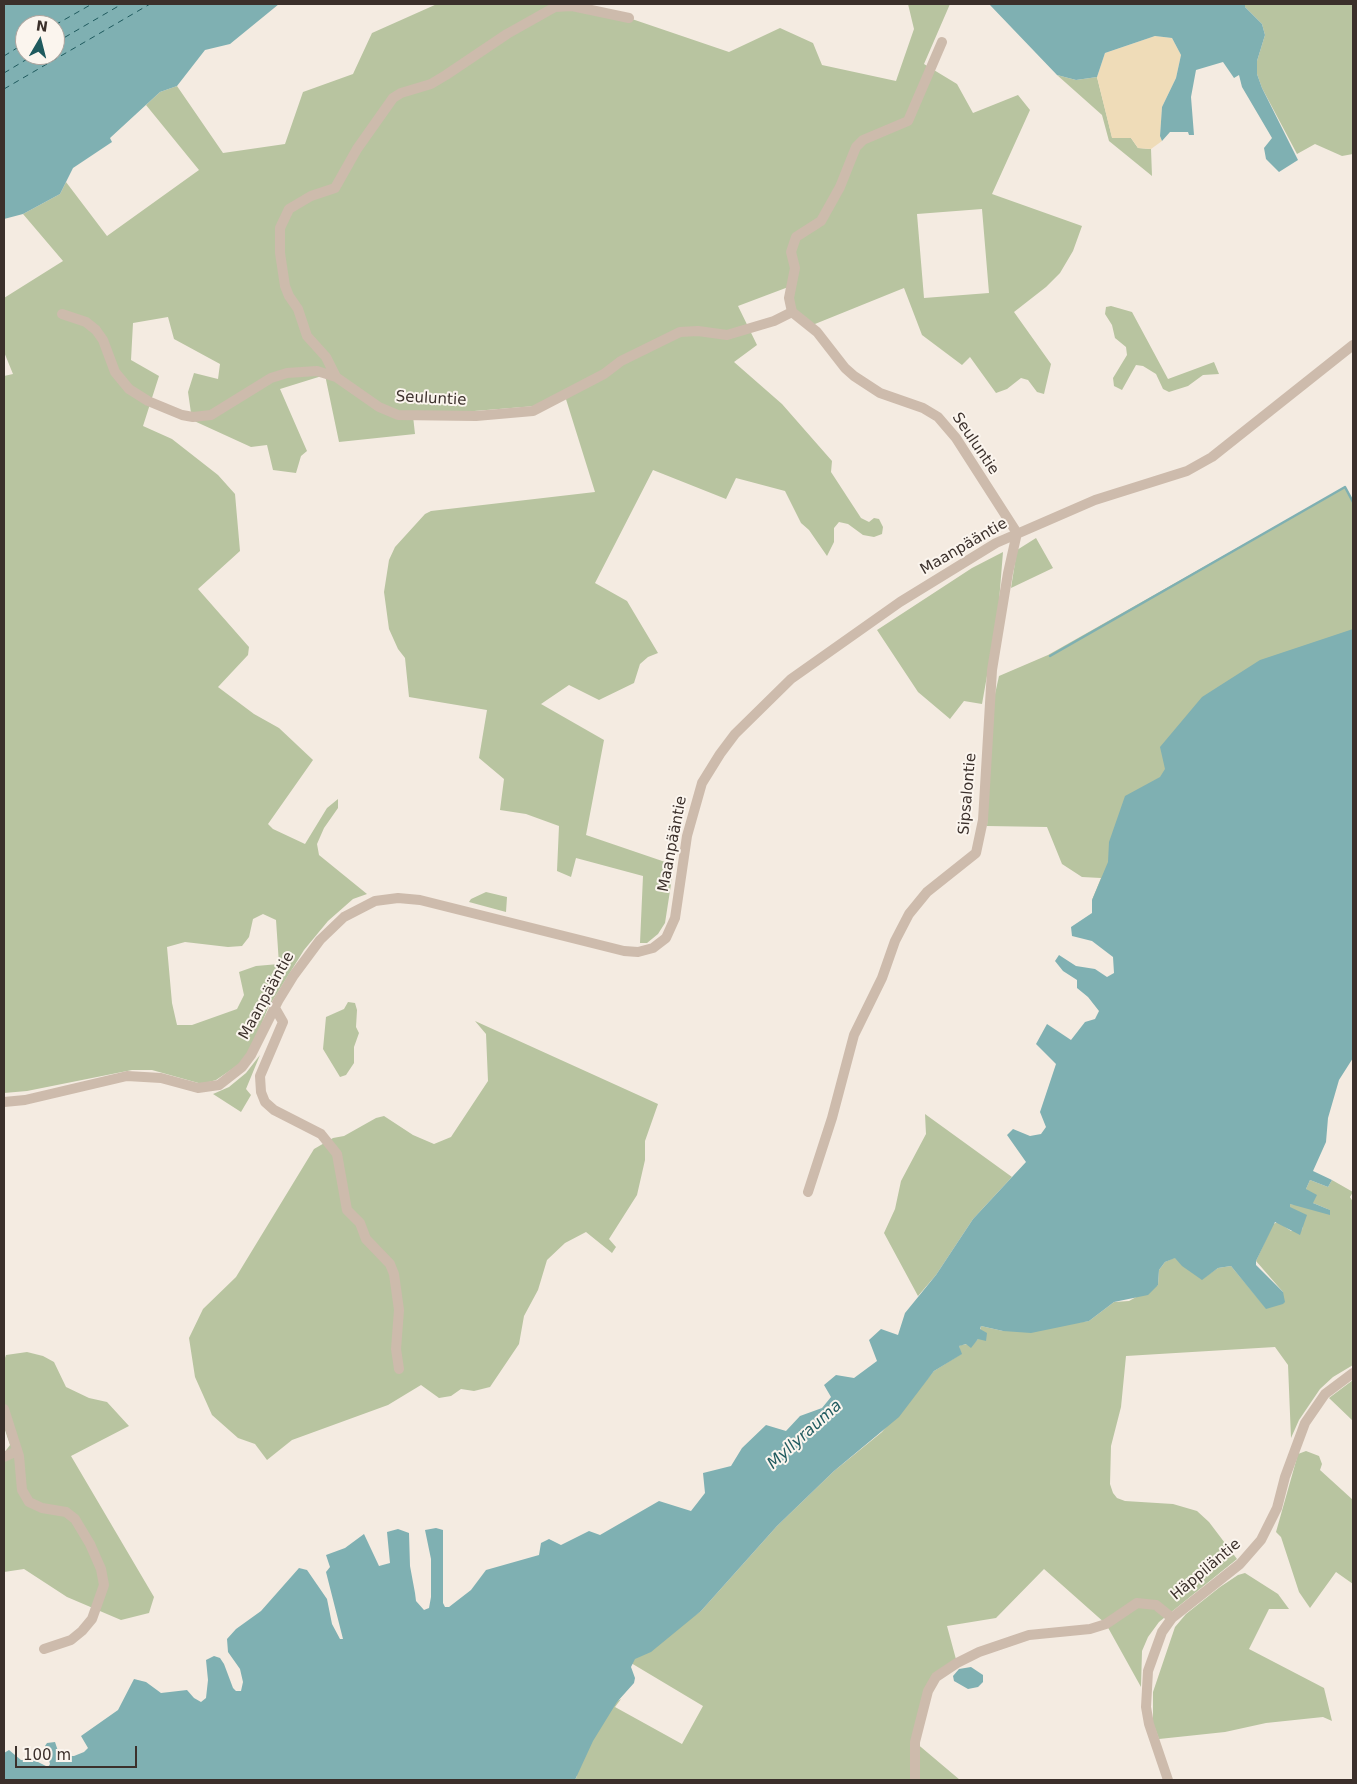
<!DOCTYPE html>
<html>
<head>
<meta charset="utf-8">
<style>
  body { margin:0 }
  #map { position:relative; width:1357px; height:1784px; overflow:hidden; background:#f4ebe1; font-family:"DejaVu Sans",sans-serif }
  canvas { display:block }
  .frame { position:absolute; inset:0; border:5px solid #3b302b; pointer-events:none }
  .north { position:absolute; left:15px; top:15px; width:50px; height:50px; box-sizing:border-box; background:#fbf5ee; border:1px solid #aea6a0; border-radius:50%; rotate:8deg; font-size:14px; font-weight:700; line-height:20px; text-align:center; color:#3b302b }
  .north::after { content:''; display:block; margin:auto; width:18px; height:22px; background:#1f5a5e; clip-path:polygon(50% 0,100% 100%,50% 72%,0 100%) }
  .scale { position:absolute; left:15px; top:1746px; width:122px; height:22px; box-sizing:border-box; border:2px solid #3b302b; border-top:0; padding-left:6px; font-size:15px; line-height:18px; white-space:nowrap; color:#3b302b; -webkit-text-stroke:4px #fbf5ee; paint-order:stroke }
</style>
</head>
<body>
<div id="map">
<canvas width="1357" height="1784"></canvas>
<div class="frame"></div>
<div class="north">N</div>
<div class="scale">100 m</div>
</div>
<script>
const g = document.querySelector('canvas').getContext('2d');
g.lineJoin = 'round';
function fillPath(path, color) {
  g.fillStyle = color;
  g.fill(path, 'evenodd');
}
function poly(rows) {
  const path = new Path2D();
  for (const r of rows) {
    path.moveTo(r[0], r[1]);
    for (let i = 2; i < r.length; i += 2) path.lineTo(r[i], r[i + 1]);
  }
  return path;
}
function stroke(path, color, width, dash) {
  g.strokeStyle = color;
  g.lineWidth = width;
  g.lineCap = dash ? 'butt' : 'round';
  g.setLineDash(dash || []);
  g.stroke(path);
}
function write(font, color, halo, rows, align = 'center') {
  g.font = font + ' "DejaVu Sans",sans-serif';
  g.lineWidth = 4;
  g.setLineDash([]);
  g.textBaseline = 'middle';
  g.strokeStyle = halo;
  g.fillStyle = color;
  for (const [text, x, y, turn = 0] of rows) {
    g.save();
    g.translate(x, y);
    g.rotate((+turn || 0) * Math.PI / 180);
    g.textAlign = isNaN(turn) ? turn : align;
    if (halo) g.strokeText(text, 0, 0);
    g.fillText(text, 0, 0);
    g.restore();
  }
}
fillPath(poly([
  [437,4,555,4,629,18,729,52,780,28,813,43,822,65,896,81,914,29,908,4,950,4,924,64,957,84,973,113,1018,95,1030,110,992,194,1082,226,1073,251,1060,273,1046,287,1014,312,1051,364,1044,394,1037,392,1028,380,1021,378,1007,389,996,393,970,357,962,365,922,335,904,288,810,326,796,317,791,286,738,306,757,345,734,362,782,404,832,461,831,472,861,518,869,522,874,518,879,519,883,527,882,534,874,537,863,535,848,524,839,522,834,528,834,542,827,556,809,530,801,523,785,491,736,478,726,499,653,470,595,583,627,601,658,653,648,657,640,664,634,683,599,700,569,685,541,704,604,740,586,835,674,865,665,923,658,934,647,943,640,943,643,876,576,858,571,877,557,871,559,826,526,814,500,810,504,779,479,758,487,710,409,697,405,658,398,649,389,629,384,592,389,560,395,547,425,514,431,511,595,492,565,396,548,405,413,416,415,434,339,442,325,375,280,389,307,451,301,456,296,473,273,470,267,445,251,447,192,420,188,392,194,373,218,379,220,364,174,339,168,317,133,323,131,360,159,376,143,426,172,439,218,475,235,494,240,551,198,589,249,647,248,655,218,687,254,714,279,728,313,760,268,824,273,829,305,844,327,808,338,799,338,808,324,828,317,844,319,855,367,894,353,899,328,921,304,950,268,1008,253,1045,241,1063,216,1080,202,1084,152,1070,132,1070,27,1091,4,1093,4,376,13,374,4,352,4,298,63,261,23,214,60,194,66,182,107,236,199,170,146,105,160,92,177,86,223,153,285,144,303,92,353,74,372,33],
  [982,209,989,293,924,298,917,214],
  [263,914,276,920,279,964,256,966,239,972,244,995,237,1009,192,1025,177,1025,172,1003,167,947,185,942,228,947,242,946,249,937,253,919],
  [1245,4,1353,4,1353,154,1342,156,1315,144,1297,154,1262,88,1257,74,1257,61,1265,35,1262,24,1245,7],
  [1057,75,1076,80,1097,77,1112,137,1131,138,1138,148,1151,149,1152,176,1109,141,1102,115],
  [1111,306,1132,312,1168,379,1214,362,1219,374,1203,375,1188,386,1169,392,1163,389,1156,374,1143,366,1136,365,1122,390,1114,386,1113,378,1127,355,1126,347,1115,338,1112,325,1105,314,1106,307],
  [1345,487,1353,502,1353,711,1092,900,1101,878,1082,877,1062,864,1047,827,987,826,993,703,999,676,1048,655],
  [1036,538,1053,568,1011,588,1017,550],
  [1003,552,998,614,982,704,964,701,950,719,918,692,877,630,972,568],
  [486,892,507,897,506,912,469,902,471,899],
  [348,1002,355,1003,357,1010,356,1027,359,1033,354,1047,354,1063,346,1075,340,1077,323,1049,326,1017,344,1009],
  [475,1021,658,1104,645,1141,645,1160,637,1195,609,1239,616,1247,612,1253,586,1232,565,1243,547,1260,538,1290,524,1316,519,1344,490,1387,474,1391,461,1389,451,1396,439,1398,421,1385,388,1405,292,1440,267,1460,255,1444,238,1438,212,1415,195,1377,189,1338,203,1309,236,1277,314,1149,333,1138,344,1136,376,1118,384,1116,413,1135,434,1144,451,1137,488,1081,486,1034],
  [260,1055,246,1089,251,1095,241,1112,213,1094,229,1087,246,1073],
  [925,1114,1012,1177,973,1219,936,1275,918,1296,884,1233,895,1209,901,1181,926,1134],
  [1310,1180,1328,1187,1332,1180,1353,1192,1350,1197,1353,1202,1353,1365,1333,1377,1320,1389,1299,1420,1291,1438,1288,1365,1275,1347,1126,1356,1121,1407,1111,1446,1110,1484,1113,1493,1117,1498,1125,1501,1173,1504,1197,1511,1209,1522,1237,1559,1159,1622,1148,1637,1142,1651,1141,1687,1106,1624,1044,1569,996,1618,947,1626,957,1663,936,1677,915,1742,960,1780,575,1780,577,1776,563,1729,621,1699,615,1707,682,1744,703,1706,626,1660,701,1611,777,1526,834,1471,882,1432,934,1371,961,1354,959,1346,961,1345,974,1343,978,1339,981,1326,1003,1331,1017,1331,1089,1321,1114,1302,1129,1301,1158,1285,1159,1270,1165,1262,1176,1257,1202,1279,1218,1268,1231,1266,1266,1308,1283,1292,1256,1261,1273,1224,1278,1222,1291,1231,1302,1230,1303,1224,1289,1207,1290,1204,1330,1210,1313,1203,1306,1189],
  [27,1352,43,1356,54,1362,66,1387,89,1398,107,1402,129,1426,71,1456,154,1597,149,1613,121,1620,67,1597,24,1569,4,1572,4,1453,10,1445,4,1427,4,1361,6,1355],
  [1353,1380,1353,1421,1329,1398],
  [1306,1451,1319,1456,1322,1464,1320,1470,1353,1500,1353,1584,1336,1572,1310,1608,1299,1592,1281,1537,1276,1532,1298,1454],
  [1245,1573,1278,1594,1289,1609,1269,1609,1249,1649,1324,1688,1332,1721,1323,1717,1266,1723,1225,1732,1159,1739,1153,1723,1153,1692,1175,1627,1186,1614,1220,1587,1238,1575]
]), '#b8c4a0');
fillPath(poly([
  [1155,36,1172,38,1181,55,1176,78,1162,107,1160,136,1162,141,1151,149,1138,148,1131,138,1112,138,1097,77,1105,53]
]), '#efdcb8');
fillPath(poly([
  [4,4,279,4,230,44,205,50,177,86,160,92,110,138,112,142,73,168,60,194,23,214,4,219],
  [25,25,55,25,55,55,25,55],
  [989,4,1245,4,1245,7,1262,24,1265,35,1257,61,1257,74,1262,88,1298,160,1279,172,1266,159,1264,148,1272,138,1242,87,1239,75,1234,78,1223,62,1196,70,1191,97,1194,135,1189,135,1188,132,1170,132,1162,141,1160,136,1162,107,1176,78,1181,55,1172,38,1155,36,1105,53,1097,77,1076,80,1057,75],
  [1353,629,1353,1058,1339,1080,1328,1118,1326,1142,1313,1171,1332,1180,1328,1187,1310,1180,1306,1189,1317,1195,1313,1203,1330,1210,1330,1215,1290,1204,1290,1207,1307,1215,1300,1235,1275,1222,1256,1261,1256,1265,1283,1292,1285,1302,1283,1304,1266,1309,1231,1266,1218,1268,1202,1280,1182,1266,1175,1258,1165,1262,1159,1270,1158,1285,1148,1295,1114,1302,1089,1321,1031,1333,1003,1331,981,1326,980,1329,987,1333,986,1341,978,1339,971,1348,966,1344,959,1346,962,1354,934,1371,899,1417,834,1471,777,1526,701,1611,651,1652,635,1659,631,1667,635,1678,634,1683,617,1702,593,1741,575,1780,4,1780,4,1753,9,1750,21,1760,36,1761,48,1767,50,1764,45,1746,47,1743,55,1742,59,1754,65,1760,70,1756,74,1756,84,1752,88,1748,81,1736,118,1710,134,1679,146,1682,161,1693,187,1690,194,1698,201,1702,206,1698,208,1680,206,1660,214,1656,220,1658,224,1664,233,1688,236,1691,241,1691,243,1682,240,1669,228,1652,227,1639,236,1629,261,1611,299,1568,307,1570,327,1599,332,1624,340,1639,343,1639,326,1572,330,1567,326,1555,345,1548,364,1534,379,1566,390,1563,387,1532,398,1529,409,1533,410,1566,415,1593,416,1601,424,1610,429,1608,431,1597,431,1559,425,1530,436,1528,443,1530,443,1603,445,1607,449,1607,471,1590,486,1570,539,1555,541,1543,549,1539,561,1545,589,1531,600,1535,659,1501,691,1511,705,1493,703,1473,731,1466,742,1448,766,1425,786,1431,800,1416,822,1408,831,1397,824,1385,836,1375,854,1378,877,1361,869,1340,881,1329,898,1335,905,1313,936,1275,973,1219,1026,1162,1007,1135,1013,1129,1030,1136,1041,1134,1046,1127,1040,1112,1056,1064,1036,1044,1047,1024,1071,1040,1085,1022,1095,1019,1099,1011,1088,997,1077,988,1077,980,1063,971,1055,961,1059,955,1076,966,1095,969,1107,977,1114,973,1113,957,1092,941,1072,936,1071,927,1092,913,1092,900,1108,862,1109,842,1125,796,1160,777,1165,769,1160,747,1202,697,1260,660],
  [971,1667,983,1675,983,1682,978,1687,968,1689,954,1681,953,1676,959,1669]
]), '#7fb0b2');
stroke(poly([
  [1050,656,1345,487,1353,502]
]), '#7fb0b2', 2.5);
stroke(poly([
  [55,25,92,4],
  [55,43,122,4],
  [4,56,25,43],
  [4,73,34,55],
  [4,89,150,4]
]), '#1f5a5e', 1, [6, 5]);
stroke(poly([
  [629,18,572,6,555,7,507,34,446,75,431,84,401,93,393,98,357,149,335,188,311,196,289,209,280,228,280,253,285,286,289,296,298,309,307,336,326,357,336,377,379,407,398,415,476,416,533,411,604,374,621,361,680,332,698,331,727,335,774,321,792,312,817,332,845,368,854,376,880,393,923,408,938,417,956,438,1017,533,1008,573,992,670,983,820,976,853,927,892,909,914,895,941,882,978,854,1035,832,1118,808,1192],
  [792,312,789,298,795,268,791,252,796,237,821,221,840,187,856,147,863,140,908,121,942,42],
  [62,314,86,322,96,330,103,340,115,372,129,389,148,401,182,415,193,417,211,415,271,378,287,373,317,371,336,377],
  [275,1008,283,1022,260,1076,261,1092,265,1102,274,1110,321,1134,337,1154,347,1210,360,1223,366,1239,390,1264,394,1274,399,1310,396,1349,399,1369],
  [4,1102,25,1100,127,1076,161,1078,198,1088,219,1085,242,1067,251,1055,278,1001,294,975,320,940,344,917,375,901,398,898,420,900,624,951,638,952,653,948,666,938,675,918,687,836,702,783,720,754,735,734,791,679,900,602,996,543,1095,500,1187,471,1212,457,1353,345],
  [4,1409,19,1456,22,1490,29,1502,42,1508,66,1512,75,1519,90,1544,101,1569,104,1585,92,1619,82,1631,71,1640,44,1649],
  [4,1457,17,1451],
  [915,1780,915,1742,928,1691,936,1677,957,1663,979,1652,1029,1635,1090,1629,1106,1624,1137,1603,1156,1605,1172,1618],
  [1168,1780,1149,1724,1146,1707,1148,1671,1162,1632,1172,1618,1240,1564,1261,1540,1277,1508,1285,1477,1305,1423,1325,1394,1353,1373]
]), '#cdbbac', 10);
write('15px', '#3b302b', '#fbf5ee', [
  ["Seuluntie",431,399,3],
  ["Seuluntie",975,444,56],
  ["Maanpääntie",964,547,-30],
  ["Sipsalontie",968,794,-85],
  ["Maanpääntie",673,844,-79],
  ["Maanpääntie",267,996,-61],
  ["Häppiläntie",1206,1570,-40]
]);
write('italic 16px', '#1f5a5e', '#fbf5ee', [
  ["Myllyrauma",805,1435,-42]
]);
</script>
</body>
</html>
